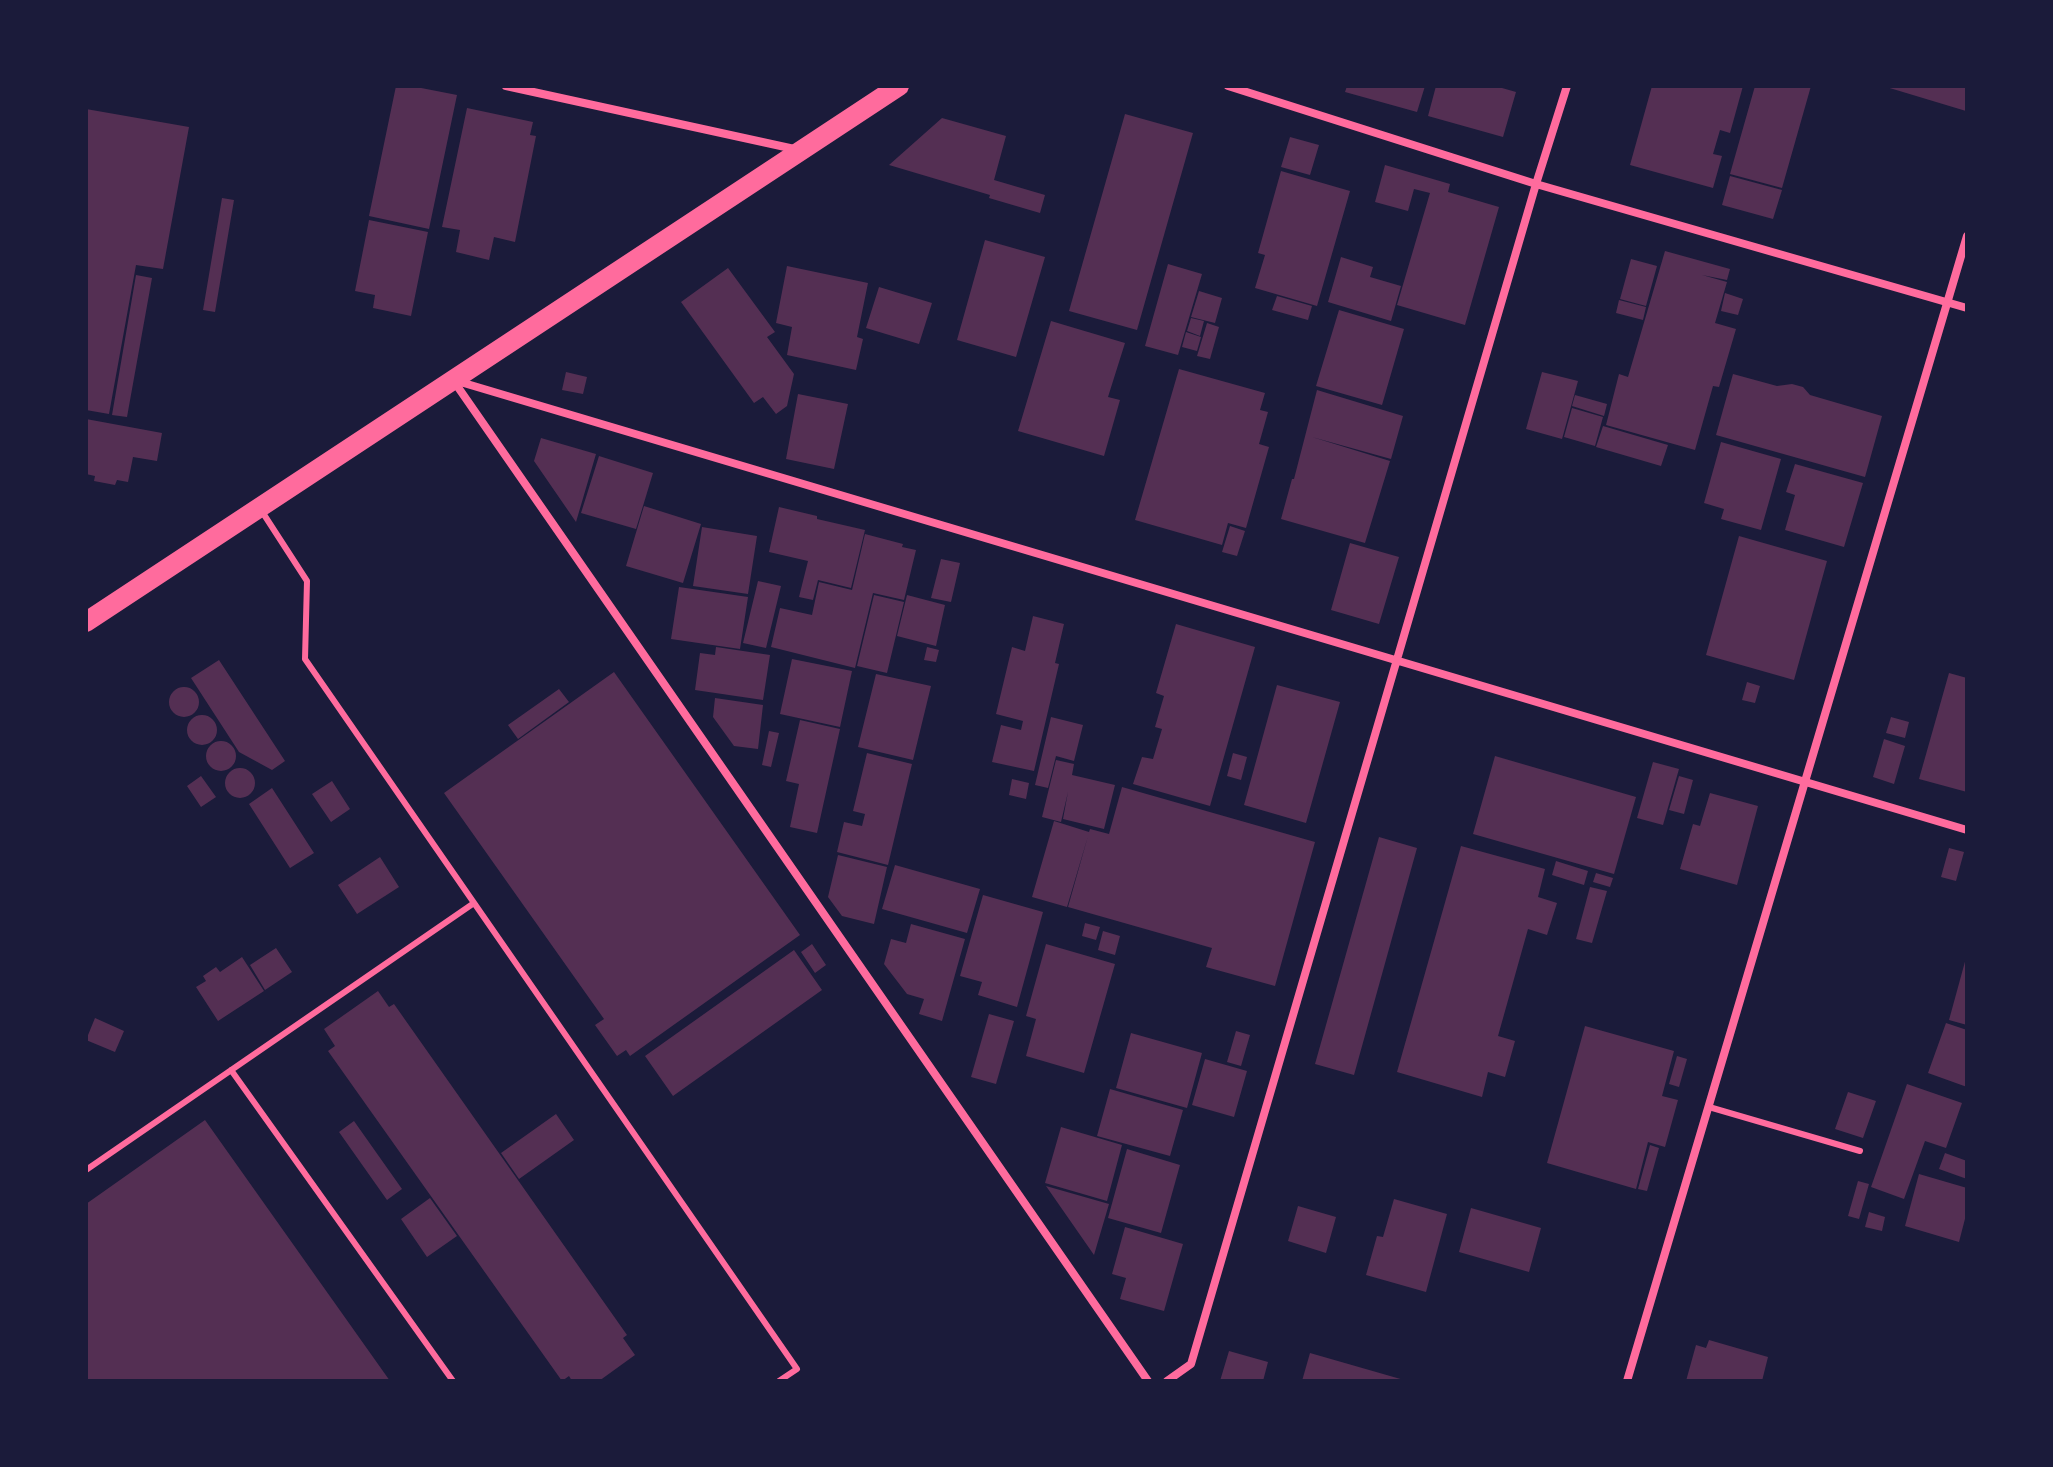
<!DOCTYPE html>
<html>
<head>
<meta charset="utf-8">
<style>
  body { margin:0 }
  #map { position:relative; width:2053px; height:1467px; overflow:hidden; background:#1b1b3a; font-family:Arial,sans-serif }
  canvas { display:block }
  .frame { position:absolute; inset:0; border:88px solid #1b1b3a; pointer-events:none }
</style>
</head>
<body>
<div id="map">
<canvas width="2053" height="1467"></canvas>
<div class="frame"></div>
</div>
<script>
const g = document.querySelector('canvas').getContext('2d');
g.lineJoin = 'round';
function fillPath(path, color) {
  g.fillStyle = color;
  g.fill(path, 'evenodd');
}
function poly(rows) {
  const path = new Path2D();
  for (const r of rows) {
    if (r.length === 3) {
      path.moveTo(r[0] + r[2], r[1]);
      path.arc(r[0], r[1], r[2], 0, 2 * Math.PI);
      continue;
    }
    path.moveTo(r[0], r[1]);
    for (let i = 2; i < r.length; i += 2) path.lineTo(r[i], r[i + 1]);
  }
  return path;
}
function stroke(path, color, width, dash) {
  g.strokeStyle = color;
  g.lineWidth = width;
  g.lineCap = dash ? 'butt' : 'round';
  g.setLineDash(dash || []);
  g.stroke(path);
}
fillPath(poly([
  [396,86,411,86,457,95,429,229,369,216],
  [1347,86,1425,86,1417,112,1345,92],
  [1436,86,1495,86,1516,92,1503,137,1428,116],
  [1652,86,1743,86,1730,133,1720,130,1713,154,1722,156,1713,188,1630,165],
  [1755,86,1811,86,1782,188,1730,174],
  [1883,86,1967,86,1967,106,1966,111],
  [467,108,533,122,530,135,536,136,515,242,494,237,489,260,456,252,460,230,442,227],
  [86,109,189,127,163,269,136,265,109,414,86,410],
  [1125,114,1193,133,1137,330,1069,311],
  [942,118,1006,136,994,180,1045,195,1040,213,989,198,990,195,889,165],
  [1290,137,1319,145,1310,175,1281,167],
  [1385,165,1450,184,1448,192,1499,207,1465,325,1397,305,1430,193,1414,189,1408,211,1375,202],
  [1281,171,1350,191,1317,306,1255,288,1265,255,1258,253],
  [1730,176,1782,190,1773,219,1722,205],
  [222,198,234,200,215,312,203,310],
  [369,220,428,232,411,316,373,308,375,295,355,291],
  [985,240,1045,257,1016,357,957,340],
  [1665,251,1730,269,1727,280,1702,275,1727,282,1715,323,1736,329,1719,387,1713,386,1695,450,1606,425,1619,374,1628,377],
  [1341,257,1373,267,1370,277,1401,286,1391,321,1328,302],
  [1631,259,1657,266,1646,306,1620,299],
  [1168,264,1202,274,1178,355,1145,346],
  [787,266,868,283,857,337,863,339,856,370,787,355,792,327,776,323],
  [728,268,775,332,767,337,794,374,787,406,776,414,763,397,754,403,681,302],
  [136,275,152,278,127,417,112,415],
  [879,287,932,303,919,344,866,328],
  [1199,291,1222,298,1215,323,1191,317],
  [1725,293,1743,299,1738,315,1721,311],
  [1277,296,1312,306,1308,320,1272,310],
  [1619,300,1646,307,1643,320,1616,313],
  [1339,310,1404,329,1382,405,1316,386],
  [1191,318,1204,321,1200,336,1187,331],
  [1051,321,1125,343,1108,397,1120,400,1104,456,1018,431],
  [1207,323,1219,327,1210,359,1197,356],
  [1186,332,1201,337,1197,351,1182,347],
  [1179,369,1265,393,1260,410,1268,412,1259,444,1269,447,1246,528,1228,523,1222,545,1135,520],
  [566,372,587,377,583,394,562,390],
  [1542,372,1578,381,1562,439,1526,429],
  [1733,374,1777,386,1792,384,1803,387,1810,395,1882,416,1865,477,1716,435],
  [1317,390,1403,416,1391,459,1312,437,1390,461,1365,543,1281,519,1292,479,1294,479],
  [798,394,848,404,834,469,786,459],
  [1575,395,1607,404,1604,416,1572,406],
  [1572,408,1603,417,1595,446,1564,437],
  [86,419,162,433,157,461,133,457,128,482,117,480,115,485,94,481,95,476,86,474],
  [1603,426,1668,445,1661,466,1596,447],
  [541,438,596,454,576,522,534,461],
  [1721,442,1781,459,1761,530,1721,519,1724,509,1704,503],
  [599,456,653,473,636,529,581,513],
  [1795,464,1863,483,1844,547,1785,530,1795,495,1786,492],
  [644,506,701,524,683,583,626,566],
  [779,507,817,516,817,519,865,530,851,588,818,580,813,600,799,597,808,561,769,552],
  [1230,526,1245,531,1237,556,1222,552],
  [702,527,757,536,748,594,693,586],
  [865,534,903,544,902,547,916,550,904,600,873,593,855,668,771,647,780,608,812,615,819,582,852,590],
  [1739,536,1827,561,1794,680,1706,655],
  [1350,543,1399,557,1379,624,1331,610],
  [941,559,960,563,951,602,931,598],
  [758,581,781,586,766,648,743,643],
  [679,587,748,597,740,649,671,639],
  [874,595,904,602,887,673,857,666],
  [907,595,945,605,936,646,897,636],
  [1033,616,1064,624,1055,663,1059,664,1034,771,992,762,1001,725,1021,730,1023,721,996,714,1012,647,1025,651],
  [1176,624,1255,647,1210,806,1133,784,1142,757,1153,759,1162,729,1155,727,1164,696,1156,693],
  [716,647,770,655,763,700,695,690,700,653,715,655],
  [927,647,939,650,936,662,924,660],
  [792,659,852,671,840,727,780,714],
  [219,660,285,761,272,770,239,752,191,678],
  [614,672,800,935,630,1056,626,1050,617,1056,595,1025,604,1019,444,793],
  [1949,673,1967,678,1967,792,1919,779],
  [876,674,931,686,913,760,858,747],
  [1747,682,1760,686,1755,703,1742,700],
  [1277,685,1340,702,1306,823,1244,805],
  [184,702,15],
  [559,689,569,702,518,739,508,725],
  [715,698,763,705,758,749,734,746,713,717],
  [202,730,15],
  [1051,717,1083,725,1074,761,1056,756,1048,788,1035,785],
  [1891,717,1909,722,1905,738,1886,733],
  [800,720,840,729,817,833,790,827,799,784,786,781],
  [769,731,779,733,771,767,762,765],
  [1884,739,1905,746,1894,784,1873,777],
  [221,756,15],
  [867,753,912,764,888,865,837,852,844,822,862,826,865,814,853,811],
  [1233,753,1247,757,1241,780,1227,776],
  [1495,756,1636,797,1614,874,1473,834],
  [1056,760,1074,764,1072,775,1115,785,1104,829,1063,819,1068,792,1061,822,1042,817],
  [1653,762,1679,769,1663,825,1637,818],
  [240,783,15],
  [201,776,216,797,201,807,187,786],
  [1679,776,1693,780,1684,814,1669,810],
  [1012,779,1029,783,1026,799,1009,795],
  [332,781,350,809,331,822,312,794],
  [1122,787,1315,842,1275,986,1206,967,1212,948,1068,907,1088,836,1067,907,1032,897,1054,821,1089,832,1090,829,1109,834],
  [272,788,314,853,290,868,249,804],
  [1710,793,1758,806,1737,885,1680,869,1693,824,1700,826],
  [1379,837,1417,848,1354,1075,1315,1064],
  [1461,846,1545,869,1538,897,1557,903,1547,935,1528,929,1498,1036,1515,1041,1505,1077,1488,1072,1482,1097,1397,1072],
  [1949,848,1964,852,1956,881,1941,877],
  [838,855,887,867,874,924,842,916,828,897],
  [380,857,399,887,357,914,338,885],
  [1556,861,1588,871,1584,885,1552,875],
  [895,865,980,889,967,933,882,909],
  [1596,873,1613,878,1610,887,1593,882],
  [1590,887,1607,891,1592,943,1576,939],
  [983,895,1043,912,1017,1007,978,995,982,982,960,976],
  [1085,923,1100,927,1096,940,1082,936],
  [911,924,965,939,942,1021,919,1014,924,999,907,994,884,964,891,939,906,943],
  [1103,931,1120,936,1115,955,1098,950],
  [812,944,826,965,815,973,801,952],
  [1046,944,1115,964,1084,1073,1026,1056,1036,1019,1026,1016],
  [276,948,292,972,265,990,250,965],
  [794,950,822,990,673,1096,645,1056],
  [242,957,264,991,218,1021,196,987,206,981,203,976,216,967,220,972],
  [1966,958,1967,958,1967,1025,1949,1020],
  [378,991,389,1007,394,1004,627,1335,623,1338,635,1355,599,1381,572,1381,569,1376,562,1381,328,1051,335,1046,324,1029],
  [989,1014,1014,1021,996,1084,971,1077],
  [95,1018,124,1031,115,1052,86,1040],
  [1946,1023,1967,1030,1967,1087,1928,1073],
  [1585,1026,1674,1051,1662,1096,1678,1100,1665,1147,1648,1142,1636,1189,1547,1163],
  [1236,1031,1250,1035,1241,1066,1227,1062],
  [1131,1033,1202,1053,1187,1108,1116,1088],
  [1677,1056,1687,1059,1679,1087,1669,1084],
  [1205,1059,1247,1071,1234,1117,1192,1105],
  [1907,1084,1962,1103,1946,1148,1925,1141,1904,1199,1871,1187],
  [1110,1089,1183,1110,1170,1156,1097,1136],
  [1848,1092,1876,1101,1863,1138,1835,1129],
  [556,1114,574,1140,519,1179,501,1153],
  [205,1120,390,1381,86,1381,86,1204],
  [354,1121,402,1189,387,1200,339,1132],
  [1061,1127,1122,1145,1107,1201,1045,1183],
  [1650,1145,1659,1148,1647,1191,1638,1189],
  [1127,1149,1180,1165,1161,1233,1108,1218],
  [1945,1153,1967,1161,1967,1179,1939,1169],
  [1919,1174,1967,1188,1967,1211,1959,1242,1905,1226],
  [1858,1181,1869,1184,1859,1219,1848,1216],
  [1046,1186,1109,1204,1094,1255],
  [430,1198,457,1236,427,1257,401,1219],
  [1394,1199,1447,1214,1426,1292,1366,1275,1377,1236,1383,1237],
  [1298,1206,1336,1217,1326,1253,1288,1241],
  [1471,1208,1541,1228,1529,1272,1459,1252],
  [1869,1212,1885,1217,1882,1231,1865,1227],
  [1125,1227,1183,1244,1164,1311,1120,1299,1126,1278,1112,1274],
  [1709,1340,1768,1357,1762,1381,1686,1381,1696,1345,1706,1348],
  [1229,1351,1268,1362,1263,1381,1220,1381],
  [1310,1353,1404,1380,1404,1381,1302,1381]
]), '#542f53');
stroke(poly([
  [261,510,307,581,305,659,797,1369,779,1381],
  [231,1070,453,1381],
  [1709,1107,1860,1151],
  [86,1170,474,903]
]), '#ff6b9d', 6);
stroke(poly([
  [506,86,799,150],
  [1228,86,1536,184,1967,308],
  [453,380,1148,1381],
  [457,381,1967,830],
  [1167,1381,1191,1364,1536,184,1567,86],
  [1627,1381,1967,236]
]), '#ff6b9d', 8);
stroke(poly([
  [86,622,899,86]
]), '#ff6b9d', 20);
</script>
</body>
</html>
